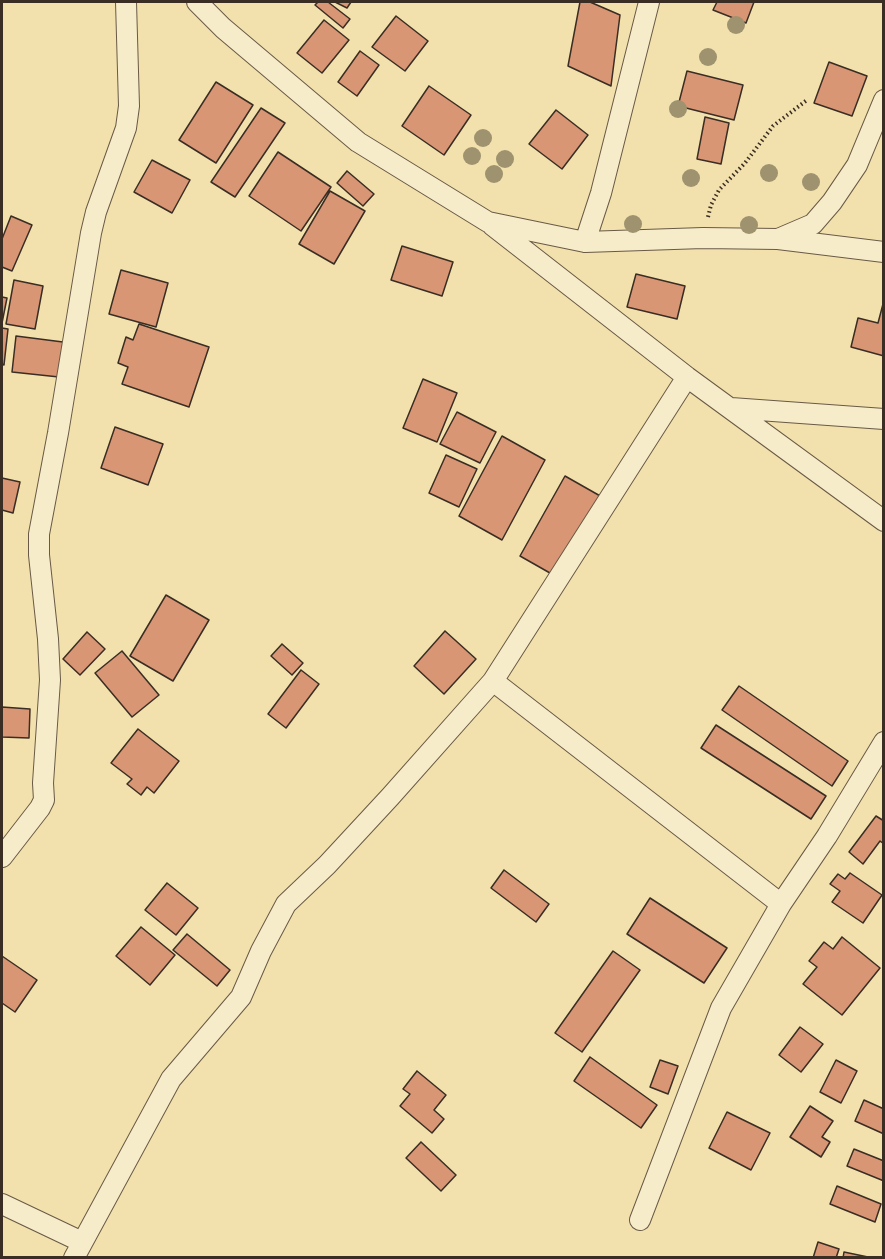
<!DOCTYPE html>
<html>
<head>
<meta charset="utf-8">
<style>
  body { margin:0 }
  #map { position:relative; width:885px; height:1259px; overflow:hidden; background:#f2e1ad; font-family:Vollkorn,serif }
  canvas { display:block }
  .frame { position:absolute; inset:0; border:3px solid #3a2d24; pointer-events:none }
</style>
</head>
<body>
<div id="map">
<canvas width="885" height="1259"></canvas>
<div class="frame"></div>
</div>
<script>
const g = document.querySelector('canvas').getContext('2d');
g.lineJoin = 'round';
function fillPath(path, color) {
  g.fillStyle = color;
  g.fill(path, 'evenodd');
}
function poly(rows) {
  const path = new Path2D();
  for (const r of rows) {
    path.moveTo(r[0], r[1]);
    for (let i = 2; i < r.length; i += 2) path.lineTo(r[i], r[i + 1]);
  }
  return path;
}
function stroke(path, color, width, dash) {
  g.strokeStyle = color;
  g.lineWidth = width;
  g.lineCap = dash ? 'butt' : 'round';
  g.setLineDash(dash || []);
  g.stroke(path);
}
const building = poly([
  [318,2,328,2,350,19,343,28,315,5,318,2],
  [335,2,351,2,347,8,335,2],
  [580,2,590,2,620,15,611,86,568,66,580,2],
  [717,2,754,2,746,23,713,10,717,2],
  [396,16,428,41,405,71,372,47,396,16],
  [324,20,349,40,322,73,297,53,324,20],
  [360,51,379,65,357,96,338,82,360,51],
  [829,62,867,76,852,116,814,103,829,62],
  [687,71,743,85,734,120,678,106,687,71],
  [216,82,253,105,216,163,179,140,216,82],
  [429,86,471,115,444,155,402,126,429,86],
  [261,108,285,123,235,197,211,182,261,108],
  [556,110,588,135,562,169,529,144,556,110],
  [705,117,729,123,721,164,697,159,705,117],
  [278,152,331,187,301,231,249,196,278,152],
  [152,160,190,180,172,213,134,192,152,160],
  [347,171,374,194,363,206,337,183,347,171],
  [330,191,365,211,334,264,299,244,330,191],
  [11,216,32,225,12,271,2,267,2,239,11,216],
  [402,246,453,262,442,296,391,280,402,246],
  [121,270,168,283,156,327,109,314,121,270],
  [636,274,685,286,677,319,627,307,636,274],
  [14,280,43,286,35,329,6,324,14,280],
  [2,297,7,298,2,323,2,297],
  [883,304,884,356,851,347,858,318,878,323,883,304],
  [139,324,209,347,189,407,122,384,128,367,118,363,126,337,133,340,139,324],
  [2,328,8,329,4,365,2,364,2,328],
  [16,336,63,342,59,377,12,372,16,336],
  [423,379,457,393,437,442,403,428,423,379],
  [457,412,496,432,480,463,440,444,457,412],
  [115,427,163,444,148,485,101,468,115,427],
  [502,436,545,460,502,540,459,516,502,436],
  [446,455,477,469,459,507,429,493,446,455],
  [565,476,602,497,557,577,520,556,565,476],
  [2,478,20,482,13,513,2,510,2,478],
  [166,595,209,620,173,681,130,656,166,595],
  [445,631,476,659,444,694,414,666,445,631],
  [87,632,105,649,80,675,63,659,87,632],
  [282,644,303,663,292,675,271,656,282,644],
  [122,651,159,695,132,717,95,673,122,651],
  [301,670,319,684,286,728,268,714,301,670],
  [739,686,848,761,832,786,722,710,739,686],
  [2,707,30,709,29,738,2,737,2,707],
  [716,725,826,796,811,819,701,748,716,725],
  [138,729,179,761,154,793,147,787,141,795,127,784,132,779,111,763,138,729],
  [876,816,884,821,884,844,880,841,863,864,849,852,876,816],
  [504,870,549,904,536,922,491,888,504,870],
  [850,873,882,895,863,923,832,902,840,891,830,884,838,874,845,879,850,873],
  [167,883,198,908,176,935,145,910,167,883],
  [650,898,727,948,704,983,627,934,650,898],
  [141,927,175,955,150,985,116,956,141,927],
  [187,934,230,970,217,986,173,950,187,934],
  [842,937,880,968,842,1015,803,984,817,967,809,961,824,942,833,949,842,937],
  [613,951,640,970,582,1052,555,1033,613,951],
  [2,956,37,980,15,1012,2,1003,2,956],
  [800,1027,823,1044,801,1072,779,1055,800,1027],
  [590,1057,657,1105,641,1128,574,1081,590,1057],
  [660,1060,678,1066,668,1094,650,1087,660,1060],
  [836,1060,857,1071,841,1103,820,1092,836,1060],
  [417,1071,446,1095,434,1110,444,1119,432,1133,400,1106,410,1094,403,1089,417,1071],
  [864,1100,884,1109,884,1134,855,1121,864,1100],
  [810,1106,833,1121,822,1137,830,1142,821,1157,790,1137,810,1106],
  [727,1112,770,1133,751,1170,709,1148,727,1112],
  [421,1142,456,1175,441,1191,406,1158,421,1142],
  [854,1149,884,1161,884,1181,847,1166,854,1149],
  [837,1186,881,1204,875,1222,830,1204,837,1186],
  [818,1242,839,1249,836,1258,813,1258,818,1242],
  [844,1252,868,1257,868,1258,843,1258,844,1252]
]);
fillPath(building, '#d89674');
stroke(building, '#3a2d24', 1.5);
const street = poly([
  [197,2,223,28,358,142,488,222,585,242,703,238,778,239,884,252],
  [492,225,687,377,884,521],
  [778,239,813,224,832,202,857,165,884,100],
  [585,242,601,193,649,2],
  [731,408,884,419],
  [493,681,781,904],
  [2,857,40,808,44,800,43,783,50,680,48,639,39,555,39,534,58,433,91,233,96,212,126,128,129,106,126,2],
  [2,1204,82,1242],
  [640,1220,721,1008,781,904,827,836,884,742],
  [74,1258,171,1079,241,997,261,951,286,904,327,865,390,797,493,681,687,377]
]);
stroke(street, '#685a46', 22);
stroke(poly([
  [708,217,711,205,719,190,745,163,773,126,807,100]
]), '#3a2d24', 4, [1.5, 3]);
stroke(street, '#f7ecca', 20);
g.fillStyle = '#9e926f';
for (const [x, y] of [
  [736,25],
  [708,57],
  [678,109],
  [483,138],
  [472,156],
  [505,159],
  [769,173],
  [494,174],
  [691,178],
  [811,182],
  [633,224],
  [749,225]
]) {
  g.beginPath();
  g.arc(x, y, 9, 0, 2 * Math.PI);
  g.fill();
}
</script>
</body>
</html>
